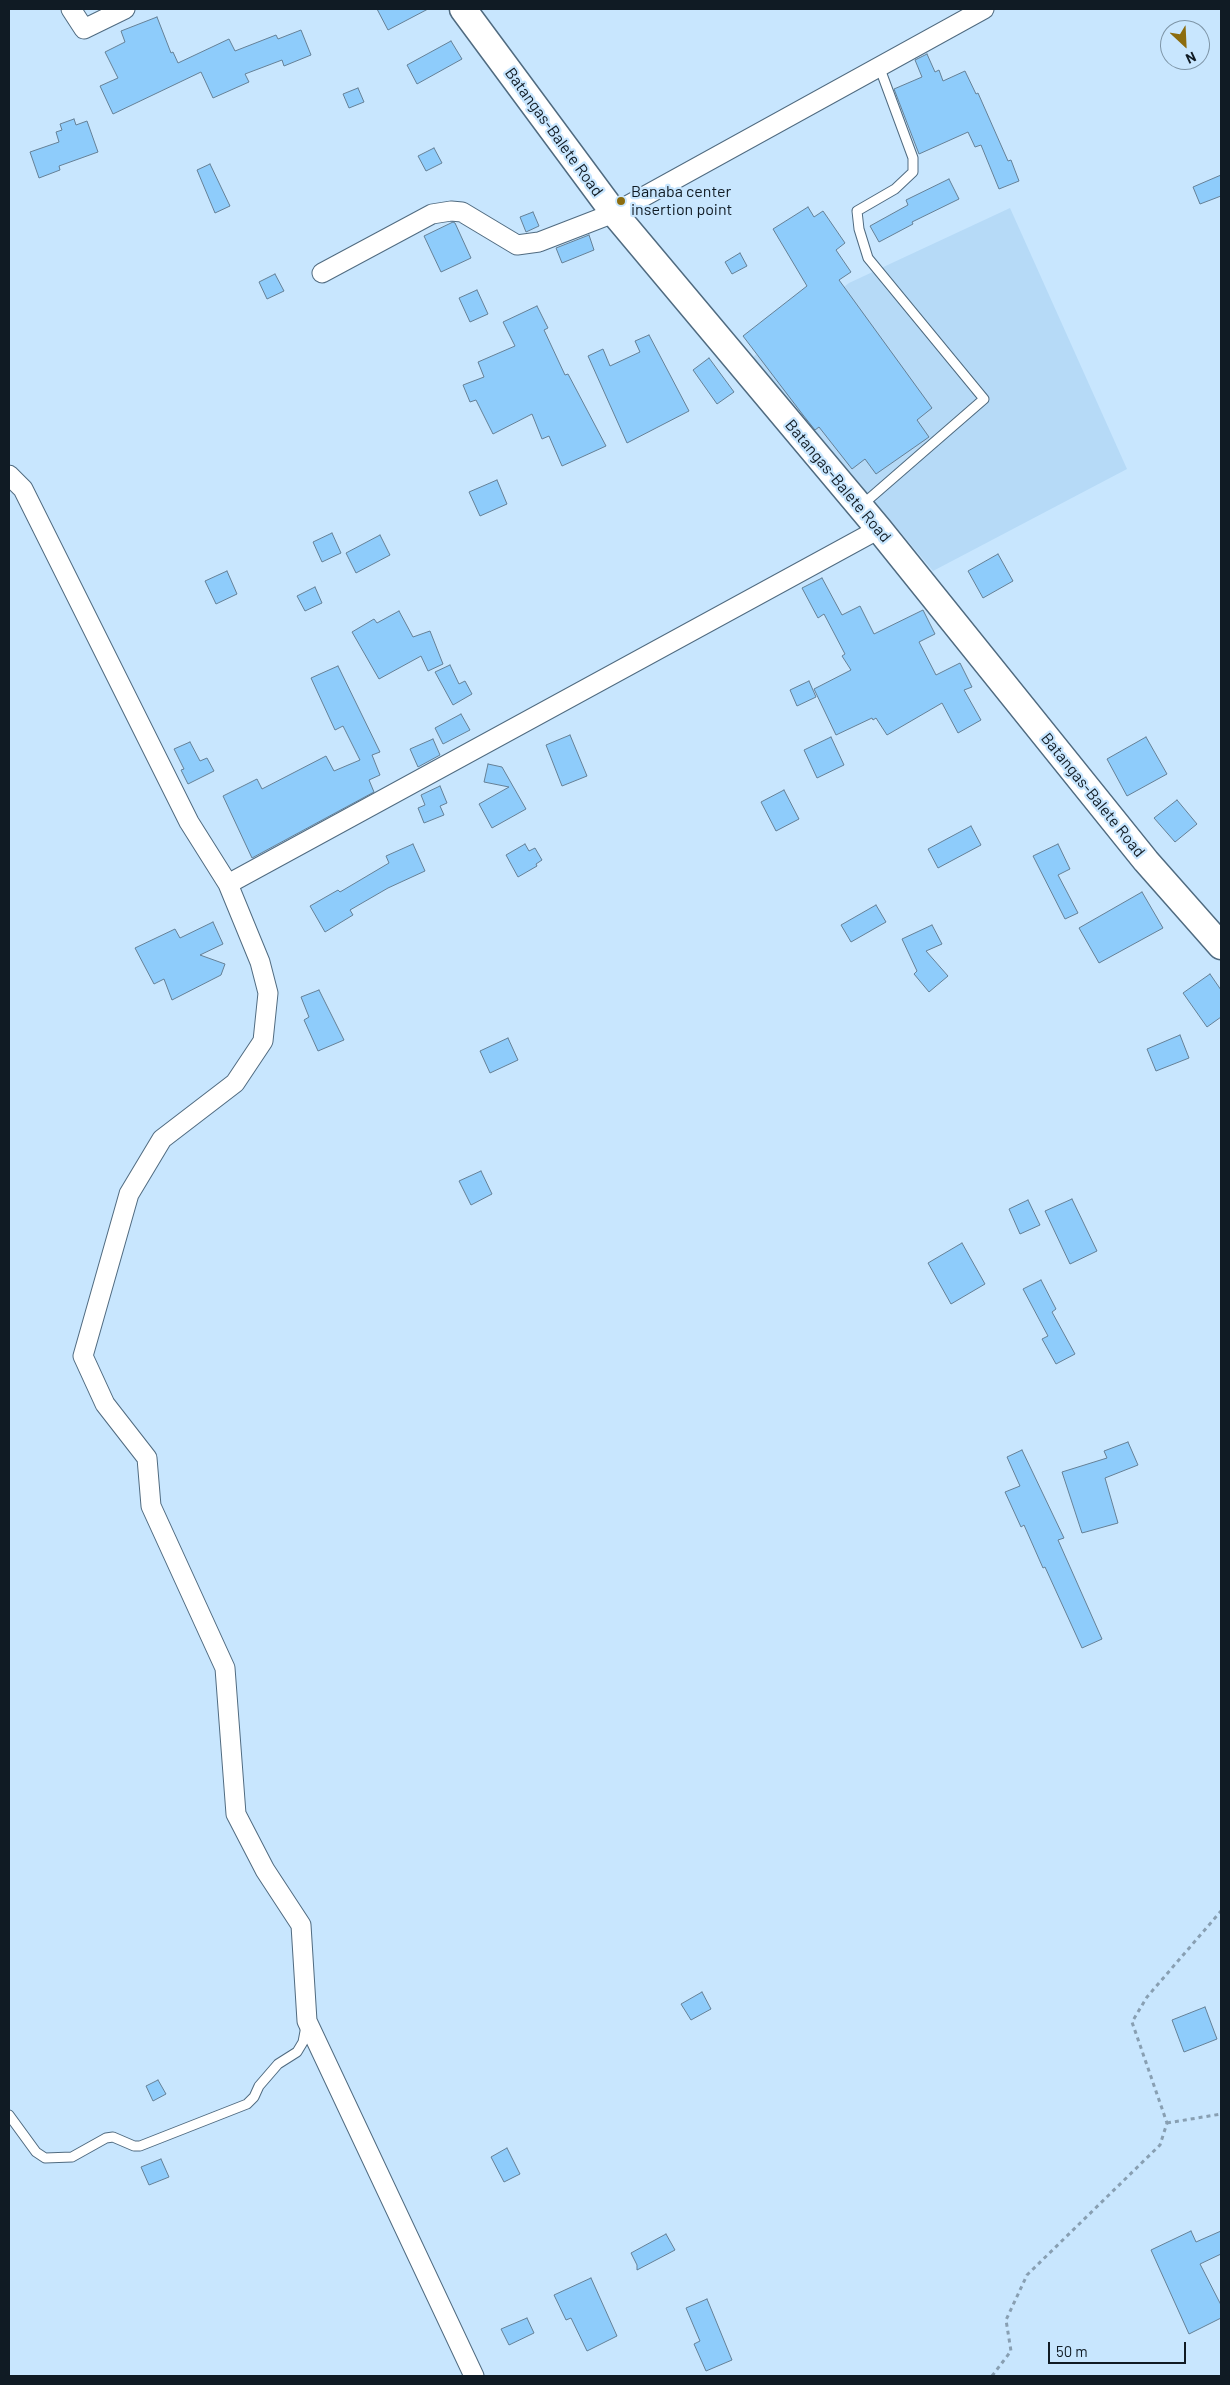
<!DOCTYPE html>
<html>
<head>
<meta charset="utf-8">
<style>
  body { margin:0 }
  #map { position:relative; width:1230px; height:2385px; overflow:hidden; background:#c8e6fe; font-family:Barlow,sans-serif }
  canvas { display:block }
  .frame { position:absolute; inset:0; border:10px solid #101b24; pointer-events:none }
  .north { position:absolute; left:1160px; top:20px; width:50px; height:50px; box-sizing:border-box; background:#c8e6fe; border:1px solid #7e95a7; border-radius:50%; rotate:155deg; font-size:14px; font-weight:700; line-height:20px; text-align:center; color:#101b24 }
  .north::after { content:''; display:block; margin:auto; width:18px; height:22px; background:#8c6c0e; clip-path:polygon(50% 0,100% 100%,50% 72%,0 100%) }
  .scale { position:absolute; left:1048px; top:2342px; width:138px; height:22px; box-sizing:border-box; border:2px solid #101b24; border-top:0; padding-left:6px; font-size:15px; line-height:18px; white-space:nowrap; color:#101b24; -webkit-text-stroke:4px #c8e6fe; paint-order:stroke }
</style>
</head>
<body>
<div id="map">
<canvas width="1230" height="2385"></canvas>
<div class="frame"></div>
<div class="north">N</div>
<div class="scale">50 m</div>
</div>
<script>
const g = document.querySelector('canvas').getContext('2d');
g.lineJoin = 'round';
function fillPath(path, color) {
  g.fillStyle = color;
  g.fill(path, 'evenodd');
}
function poly(rows) {
  const path = new Path2D();
  for (const r of rows) {
    path.moveTo(r[0], r[1]);
    for (let i = 2; i < r.length; i += 2) path.lineTo(r[i], r[i + 1]);
  }
  return path;
}
function stroke(path, color, width, dash) {
  g.strokeStyle = color;
  g.lineWidth = width;
  g.lineCap = dash ? 'butt' : 'round';
  g.setLineDash(dash || []);
  g.stroke(path);
}
function write(font, color, halo, rows, align = 'center') {
  g.font = font + ' Barlow,sans-serif';
  g.lineWidth = 4.5;
  g.setLineDash([]);
  g.textBaseline = 'middle';
  g.strokeStyle = halo;
  g.fillStyle = color;
  for (const [text, x, y, turn = 0] of rows) {
    g.save();
    g.translate(x, y);
    g.rotate((+turn || 0) * Math.PI / 180);
    g.textAlign = isNaN(turn) ? turn : align;
    if (halo) g.strokeText(text, 0, 0);
    g.fillText(text, 0, 0);
    g.restore();
  }
}
fillPath(poly([
  [1010,208,1127,469,933,571,753,357,849,283]
]), '#b6daf7');
const building = poly([
  [377,9,428,9,388,30,377,9],
  [157,17,171,53,173,52,178,63,229,39,235,51,276,35,278,39,301,30,311,55,284,66,282,60,245,74,249,82,213,98,201,72,113,114,100,86,118,78,105,52,125,42,121,31,157,17],
  [451,41,462,59,417,84,407,65,451,41],
  [927,54,935,72,939,70,943,81,965,71,976,94,978,93,1008,161,1011,160,1019,181,999,189,981,145,975,147,968,132,919,154,894,89,922,77,915,60,927,54],
  [358,88,364,102,349,108,343,94,358,88],
  [74,119,76,125,87,121,98,152,59,166,60,170,39,178,30,152,59,142,56,132,62,130,60,124,74,119],
  [434,148,442,163,426,171,418,156,434,148],
  [210,164,230,206,215,213,197,170,210,164],
  [1221,175,1221,196,1200,204,1193,187,1221,175],
  [949,179,959,199,912,222,913,224,879,242,870,226,908,205,906,200,949,179],
  [808,207,814,217,823,211,845,243,836,250,851,272,839,280,932,408,917,420,929,437,876,474,865,459,852,469,819,427,815,430,803,415,743,336,807,286,773,229,808,207],
  [533,212,539,226,526,232,520,217,533,212],
  [453,222,455,223,471,258,441,272,424,236,453,222],
  [589,235,594,250,562,263,556,248,589,235],
  [740,253,747,266,732,274,725,262,740,253],
  [275,274,284,291,267,299,259,282,275,274],
  [477,290,488,314,470,322,459,298,477,290],
  [537,306,548,328,544,330,565,375,568,374,606,446,562,466,549,436,542,439,532,414,493,434,476,400,470,402,463,385,484,377,478,362,515,346,503,322,537,306],
  [649,335,689,411,627,443,588,356,603,349,610,366,640,352,635,341,649,335],
  [709,358,734,392,717,404,693,370,709,358],
  [497,480,507,504,480,516,469,492,497,480],
  [332,533,341,553,322,562,313,542,332,533],
  [380,535,390,555,356,573,346,553,380,535],
  [998,554,1013,581,983,598,968,571,998,554],
  [227,571,237,594,216,604,205,581,227,571],
  [822,578,842,615,860,606,874,634,923,610,935,634,919,642,936,675,960,663,972,687,964,690,981,720,958,733,942,703,887,735,876,718,873,720,872,718,836,735,814,689,851,670,842,656,845,654,824,614,818,618,802,588,822,578],
  [315,587,322,603,305,611,297,596,315,587],
  [399,611,413,637,430,631,443,664,428,671,421,656,379,679,352,632,374,619,377,623,399,611],
  [450,665,459,684,465,681,472,694,453,705,435,672,450,665],
  [338,666,380,752,372,755,380,775,369,780,374,792,252,858,223,796,257,779,262,789,326,756,334,771,360,760,343,726,335,730,311,678,338,666],
  [809,681,816,697,797,706,790,690,809,681],
  [461,714,470,730,443,744,435,728,461,714],
  [570,735,587,776,562,786,546,745,570,735],
  [831,737,844,765,817,778,804,750,831,737],
  [1146,737,1167,774,1127,796,1107,759,1146,737],
  [433,739,440,755,418,767,410,749,433,739],
  [190,742,200,761,207,758,214,771,188,784,181,770,184,769,174,749,190,742],
  [488,764,502,767,526,809,492,828,479,804,509,787,484,782,488,764],
  [440,786,447,803,440,806,444,815,424,823,418,808,425,805,421,795,440,786],
  [784,790,799,819,776,831,761,802,784,790],
  [1177,800,1197,824,1175,842,1154,818,1177,800],
  [971,826,981,845,938,868,928,849,971,826],
  [413,844,425,871,388,888,350,910,353,915,325,932,310,906,338,890,340,892,389,863,386,856,413,844],
  [525,844,529,851,535,848,542,860,536,864,537,866,518,877,506,855,525,844],
  [1058,844,1070,869,1058,875,1078,913,1065,919,1033,856,1058,844],
  [1142,892,1163,928,1099,963,1079,928,1142,892],
  [876,905,886,922,851,942,841,925,876,905],
  [213,922,223,944,200,955,225,964,221,975,172,1000,164,979,154,984,135,948,175,929,180,938,213,922],
  [932,925,942,944,926,951,948,976,929,992,914,974,917,971,902,939,932,925],
  [1210,974,1221,990,1221,1017,1207,1027,1183,993,1210,974],
  [319,990,344,1040,318,1051,304,1020,309,1017,301,997,319,990],
  [1180,1035,1189,1058,1156,1071,1147,1049,1180,1035],
  [508,1038,518,1060,490,1073,480,1051,508,1038],
  [481,1171,492,1194,471,1205,459,1181,481,1171],
  [1072,1199,1097,1251,1070,1264,1045,1211,1072,1199],
  [1028,1200,1040,1225,1020,1234,1009,1209,1028,1200],
  [962,1243,985,1284,951,1304,928,1263,962,1243],
  [1041,1280,1056,1309,1052,1312,1075,1354,1056,1364,1042,1339,1048,1336,1023,1289,1041,1280],
  [1128,1442,1138,1465,1105,1478,1118,1523,1082,1533,1062,1472,1107,1458,1104,1451,1128,1442],
  [1022,1450,1064,1538,1058,1540,1102,1639,1082,1648,1045,1567,1043,1568,1024,1525,1021,1527,1005,1492,1020,1486,1007,1457,1022,1450],
  [702,1992,711,2009,691,2020,681,2004,702,1992],
  [1205,2007,1217,2039,1184,2052,1172,2020,1205,2007],
  [158,2080,166,2094,153,2101,146,2086,158,2080],
  [507,2148,520,2174,504,2182,491,2157,507,2148],
  [161,2159,169,2177,149,2185,141,2167,161,2159],
  [1191,2231,1196,2242,1221,2231,1221,2254,1200,2264,1221,2305,1221,2318,1189,2334,1151,2250,1191,2231],
  [666,2234,675,2250,637,2270,637,2265,631,2253,666,2234],
  [591,2278,617,2336,587,2351,571,2318,566,2320,554,2295,591,2278],
  [707,2299,732,2360,706,2371,694,2344,700,2341,686,2308,707,2299],
  [527,2318,534,2333,509,2345,501,2329,527,2318]
]);
fillPath(building, '#8eccfb');
stroke(building, '#658096', 1);
const lane = poly([
  [862,505,984,399,868,258,859,229,857,211,895,189,913,172,913,158,879,66],
  [9,2115,36,2152,45,2158,72,2157,106,2138,113,2137,134,2146,140,2146,247,2104,254,2097,259,2086,278,2064,297,2052,303,2042,306,2026]
]);
const street = poly([
  [71,9,84,29,125,9],
  [322,273,432,214,451,211,462,212,517,245,539,242,614,213,984,9],
  [9,475,23,489,189,822,228,884,260,962,268,993,263,1041,235,1083,162,1139,129,1194,83,1356,105,1404,147,1458,151,1506,225,1668,236,1814,265,1870,301,1925,307,2021,474,2376],
  [228,884,879,529]
]);
const secondary = poly([
  [463,9,614,213,879,529,1146,861,1221,946]
]);
stroke(lane, '#506b80', 11);
stroke(street, '#506b80', 21);
stroke(secondary, '#506b80', 29);
stroke(poly([
  [1167,2123,1221,2114],
  [992,2376,1011,2351,1006,2320,1027,2275,1160,2145,1167,2123,1132,2022,1147,1997,1221,1911]
]), '#889fb2', 3, [4, 4]);
stroke(lane, '#fff', 9);
stroke(street, '#fff', 19);
stroke(secondary, '#fff', 26);
for (const [x, y, r, color] of [
  [621,201,5,"#8c6c0e"]
]) {
  const dot = new Path2D();
  dot.arc(x, y, r, 0, 2 * Math.PI);
  g.fillStyle = color;
  g.fill(dot);
  stroke(dot, '#c8e6fe', 2);
}
write('16px', '#101b24', '#c8e6fe', [
  ["Batangas-Balete Road",554,132,54],
  ["Batangas-Balete Road",838,481,50],
  ["Batangas-Balete Road",1093,795,51]
]);
write('16px', '#101b24', '#c8e6fe', [
  ["Banaba center",631,192],
  ["insertion point",631,210]
], 'left');
</script>
</body>
</html>
